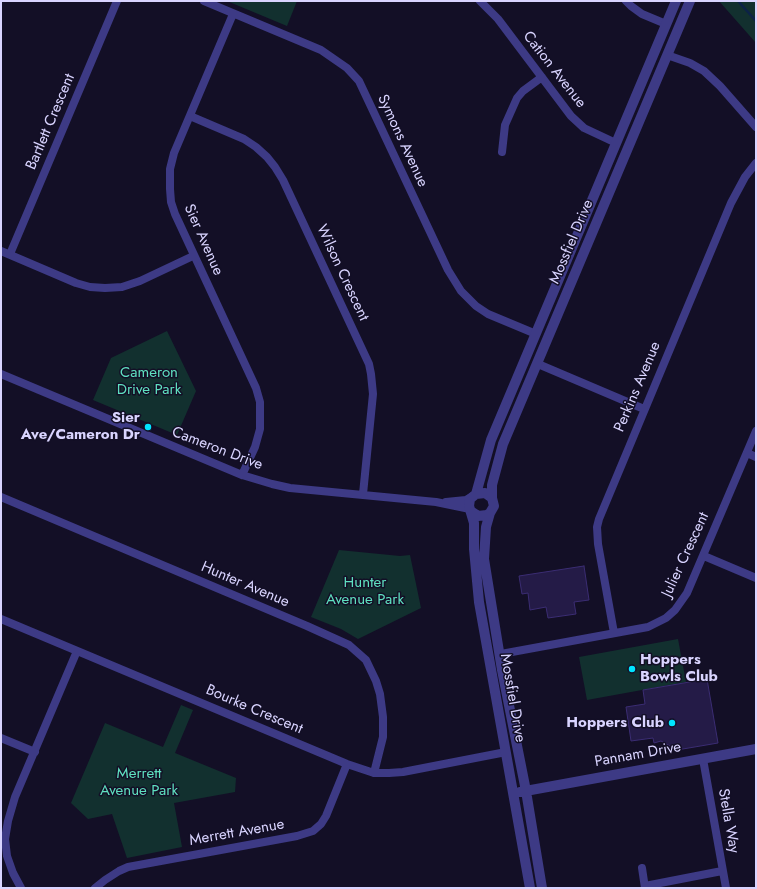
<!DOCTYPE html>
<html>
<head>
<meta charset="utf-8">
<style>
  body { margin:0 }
  #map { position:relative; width:757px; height:889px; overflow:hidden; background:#130f26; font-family:Jost,sans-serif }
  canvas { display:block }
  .frame { position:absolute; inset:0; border:2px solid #d9d4ff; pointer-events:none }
</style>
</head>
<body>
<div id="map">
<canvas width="757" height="889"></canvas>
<div class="frame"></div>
</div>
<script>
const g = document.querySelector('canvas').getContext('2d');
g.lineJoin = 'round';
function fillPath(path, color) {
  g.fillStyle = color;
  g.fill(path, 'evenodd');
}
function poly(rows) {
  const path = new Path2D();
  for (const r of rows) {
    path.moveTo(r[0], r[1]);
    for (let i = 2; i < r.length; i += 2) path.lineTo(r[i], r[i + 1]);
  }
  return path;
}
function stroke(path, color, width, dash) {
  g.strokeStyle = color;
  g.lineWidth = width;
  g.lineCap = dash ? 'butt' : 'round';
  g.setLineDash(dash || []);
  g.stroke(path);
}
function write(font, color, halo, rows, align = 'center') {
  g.font = font + ' Jost,sans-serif';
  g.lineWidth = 3;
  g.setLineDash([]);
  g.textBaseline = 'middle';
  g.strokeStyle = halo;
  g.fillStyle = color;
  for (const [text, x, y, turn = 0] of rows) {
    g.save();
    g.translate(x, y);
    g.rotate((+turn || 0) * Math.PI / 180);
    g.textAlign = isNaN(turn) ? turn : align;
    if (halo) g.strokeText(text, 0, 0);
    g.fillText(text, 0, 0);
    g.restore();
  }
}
fillPath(poly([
  [227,1,297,1,287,26],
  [719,1,756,1,756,43],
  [167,331,196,391,177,435,93,400,111,358],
  [339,550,400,556,410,555,421,608,358,639,341,629,311,617],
  [678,639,686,682,587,700,579,657],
  [181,705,193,710,175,753,236,778,235,792,174,803,182,847,127,858,112,814,88,819,71,803,105,723,163,747]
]), '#12302f');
stroke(poly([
  [738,1,756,21]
]), '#0c2248', 2.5);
const building = poly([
  [584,566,589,600,574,602,576,614,548,618,546,607,530,610,528,593,522,594,519,576,584,566],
  [707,679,718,743,677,750,661,741,654,743,653,738,631,741,626,707,645,704,643,690,707,679]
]);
fillPath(building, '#241b47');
stroke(building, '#3b2d73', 1);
stroke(poly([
  [204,1,321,50,347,68,359,81,448,270,461,291,476,306,488,314,536,334],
  [480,1,498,19,571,116,584,128,616,143],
  [626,1,631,6,642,14,666,24],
  [233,14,174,153,170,169,170,189,171,202,175,214,256,388,260,402,260,429,255,447,242,475],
  [667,55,690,63,704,71,720,86,756,127],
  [190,116,244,139,256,147,267,157,275,167,283,180,369,364,371,374,373,394,363,494],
  [502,152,505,125,517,98,523,91,542,77],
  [1,251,76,283,90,287,105,288,122,287,140,281,193,256],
  [10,254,117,1],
  [538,364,644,409],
  [1,374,242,475,272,484,290,488,436,502,470,509],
  [747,453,756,457],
  [1,497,307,626,349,645,366,660,376,681,380,694,383,717,383,737,374,773],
  [446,502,466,500,473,496],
  [704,556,756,578],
  [1,619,347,764,374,773,389,773,403,772,506,752],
  [614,633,598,544,597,527,599,519,731,203,745,177,756,163],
  [501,654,648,627,666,618,675,610,687,593,756,431],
  [1,738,35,752],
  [703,759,726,888],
  [642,868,645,888],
  [645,886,722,871],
  [21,888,13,873,7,856,5,839,8,821,15,797,77,651],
  [95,888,105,880,119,871,128,867,297,836,313,831,321,824,326,816,347,764]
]), '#3d3a85', 8);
stroke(poly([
  [476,494,491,440,676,1],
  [492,498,492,485,503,444,690,1],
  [472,512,478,516,487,515,490,513,494,506,492,498,485,493,476,494,470,499,469,506,474,523,474,549,479,602,530,888],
  [490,513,486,527,484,559,502,670,526,791,542,888],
  [520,792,756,749]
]), '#3d3a85', 10);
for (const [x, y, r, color] of [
  [148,427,4,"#00e5ff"],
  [632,669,4,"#00e5ff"],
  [672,723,4,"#00e5ff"]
]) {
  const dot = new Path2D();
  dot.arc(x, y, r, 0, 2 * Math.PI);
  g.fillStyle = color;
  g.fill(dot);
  stroke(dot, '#130f26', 1.5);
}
write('15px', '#d9d4ff', '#130f26', [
  ["Cation Avenue",554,70,52],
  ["Bartlett Crescent",51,122,-67],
  ["Symons Avenue",402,141,65],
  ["Sier Avenue",203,240,66],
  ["Mossfiel Drive",572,242,-67],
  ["Wilson Crescent",342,273,65],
  ["Perkins Avenue",638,387,-67],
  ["Cameron Drive",217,449,21],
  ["Julier Crescent",686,555,-65],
  ["Hunter Avenue",245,585,23],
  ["Mossfiel Drive",512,698,80],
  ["Bourke Crescent",254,710,23],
  ["Pannam Drive",638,755,-10],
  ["Stella Way",728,821,80],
  ["Merrett Avenue",237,833,-10]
]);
write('15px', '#5fe0c0', '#130f26', [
  ["Cameron",149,373],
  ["Drive Park",149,390],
  ["Hunter",365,583],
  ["Avenue Park",365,600],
  ["Merrett",139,774],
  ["Avenue Park",139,791]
]);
write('bold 15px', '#d9d4ff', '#130f26', [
  ["Sier",140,418],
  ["Ave/Cameron Dr",140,435],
  ["Hoppers",640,660,"left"],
  ["Bowls Club",640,677,"left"],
  ["Hoppers Club",664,723]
], 'right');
</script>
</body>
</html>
